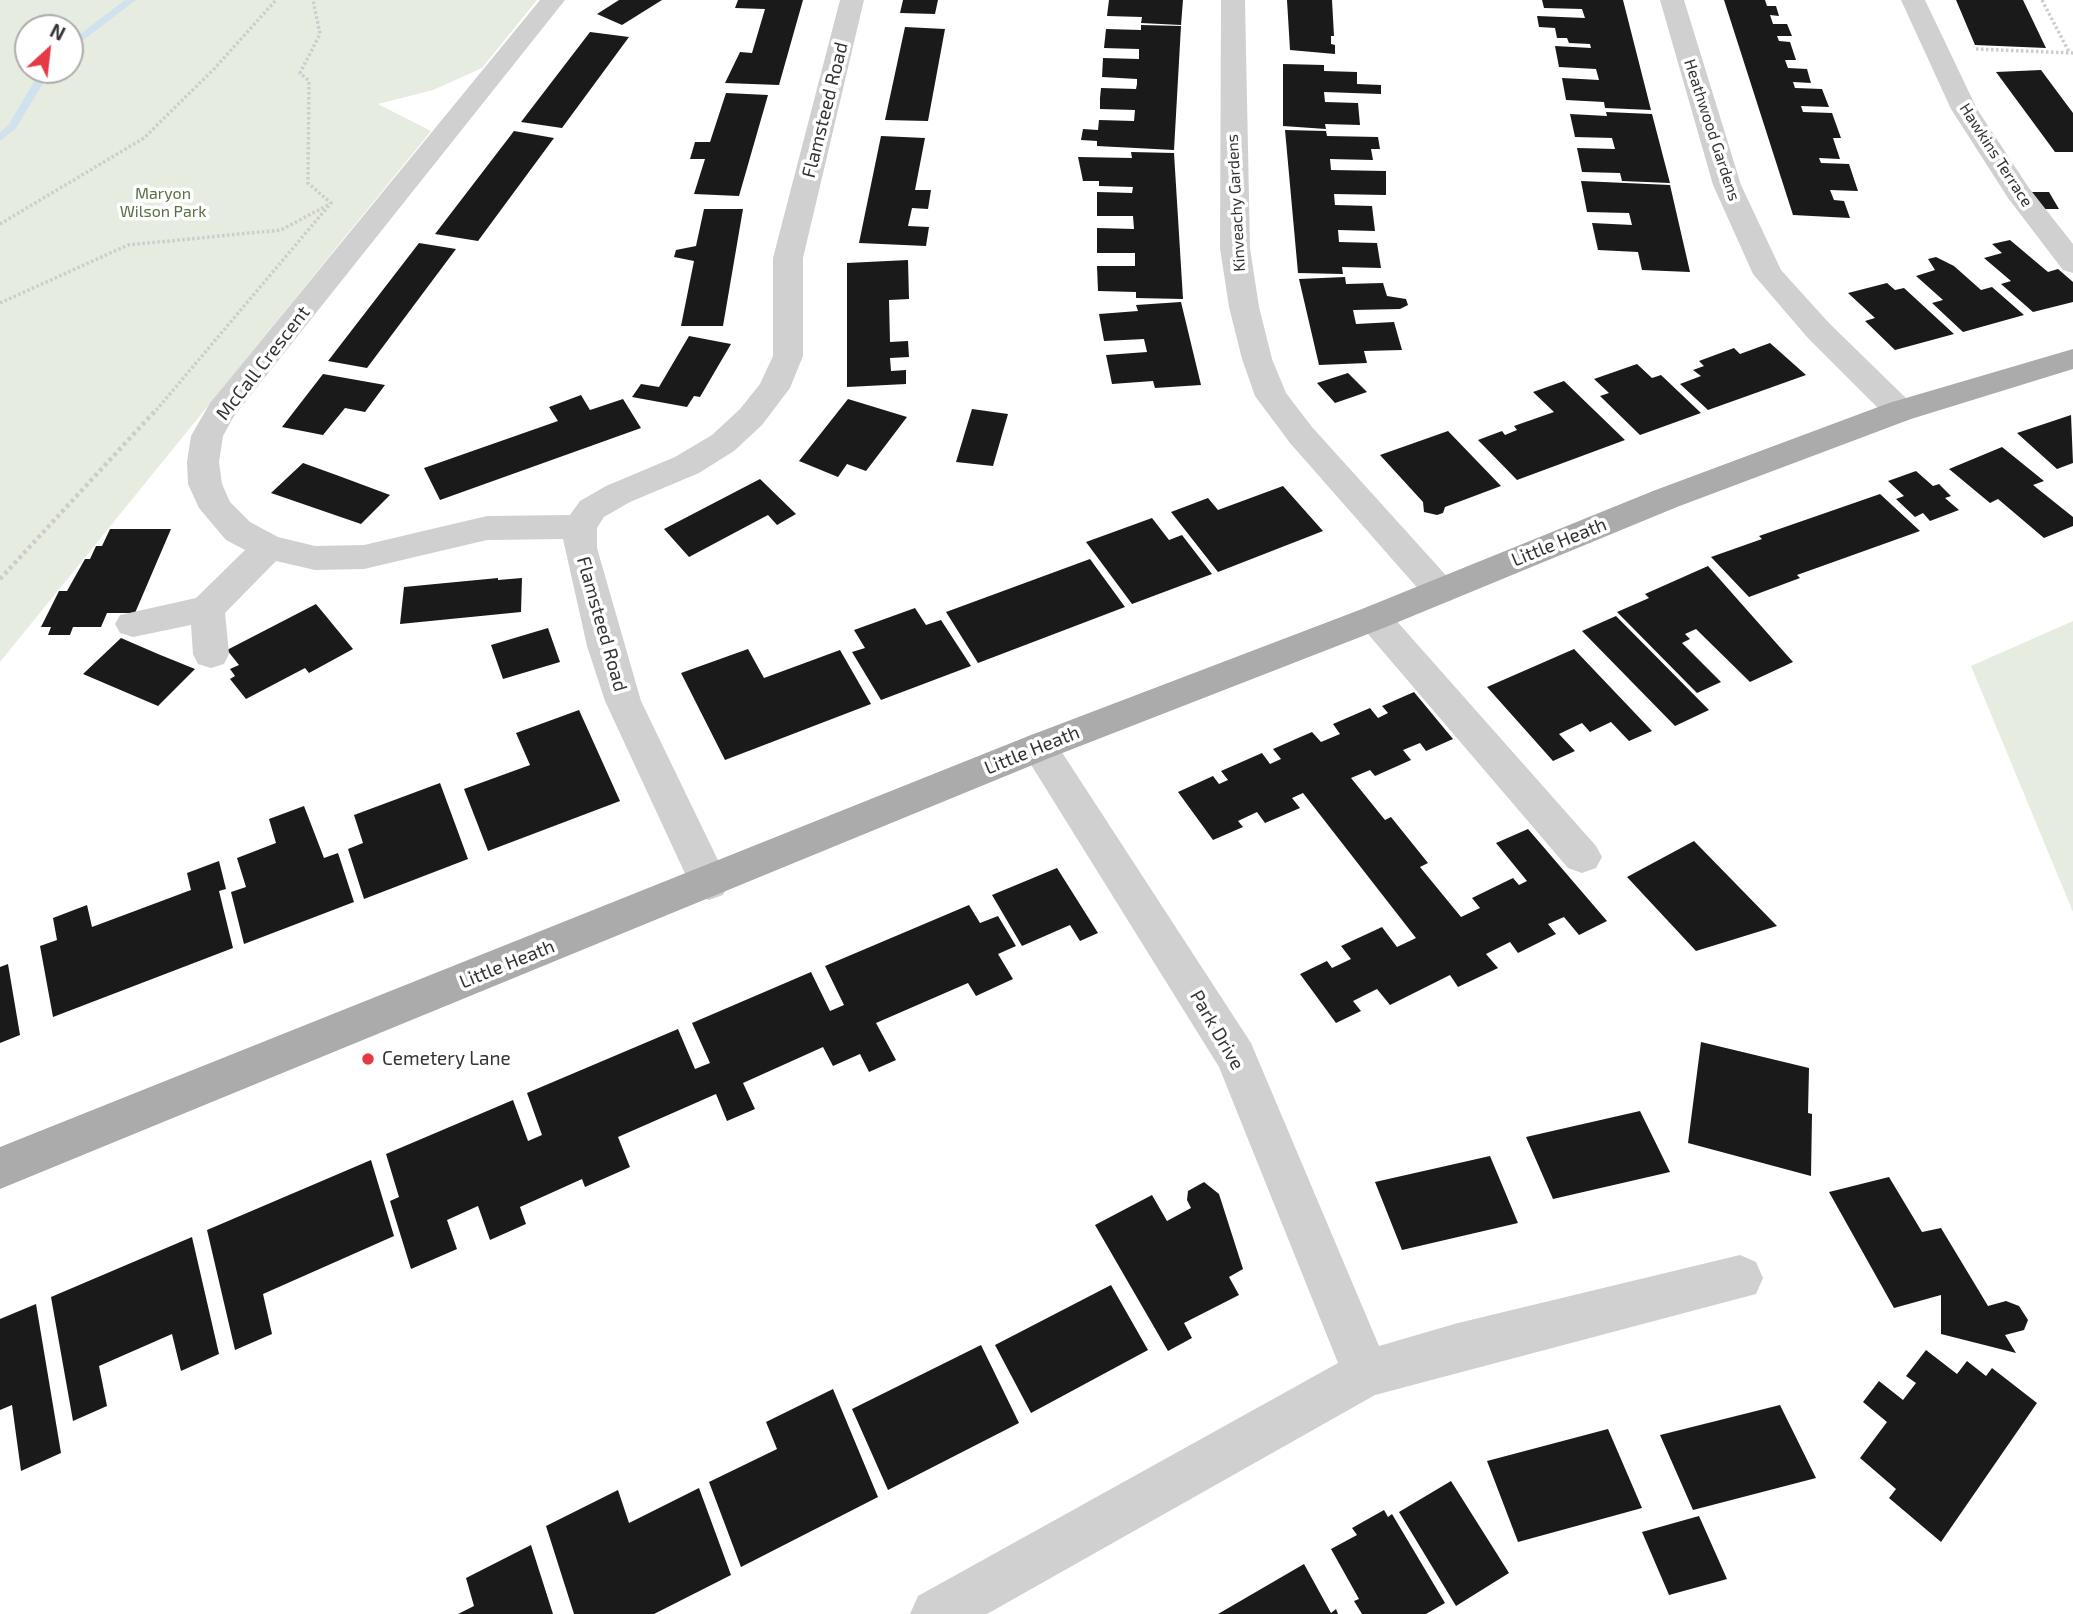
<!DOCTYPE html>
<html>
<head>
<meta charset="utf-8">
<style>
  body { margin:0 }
  #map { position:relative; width:2073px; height:1614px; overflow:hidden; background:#fff; font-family:"Exo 2",sans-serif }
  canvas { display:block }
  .north { position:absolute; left:14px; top:14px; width:70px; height:70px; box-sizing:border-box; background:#fff; border:2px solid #adadad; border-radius:50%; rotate:27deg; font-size:19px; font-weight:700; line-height:28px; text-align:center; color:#333 }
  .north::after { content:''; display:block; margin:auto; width:24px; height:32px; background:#e63946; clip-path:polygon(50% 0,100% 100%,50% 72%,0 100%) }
</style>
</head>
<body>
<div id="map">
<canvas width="2073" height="1614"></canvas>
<div class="north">N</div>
</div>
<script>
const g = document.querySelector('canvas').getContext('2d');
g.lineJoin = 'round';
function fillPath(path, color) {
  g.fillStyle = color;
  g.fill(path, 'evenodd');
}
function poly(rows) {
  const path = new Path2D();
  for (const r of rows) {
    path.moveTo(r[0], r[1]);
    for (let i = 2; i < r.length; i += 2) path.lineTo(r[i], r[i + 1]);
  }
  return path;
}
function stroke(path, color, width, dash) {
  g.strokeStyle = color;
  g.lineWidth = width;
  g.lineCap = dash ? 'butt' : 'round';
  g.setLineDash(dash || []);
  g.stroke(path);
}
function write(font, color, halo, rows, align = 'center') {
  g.font = font + ' "Exo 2",sans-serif';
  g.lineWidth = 7;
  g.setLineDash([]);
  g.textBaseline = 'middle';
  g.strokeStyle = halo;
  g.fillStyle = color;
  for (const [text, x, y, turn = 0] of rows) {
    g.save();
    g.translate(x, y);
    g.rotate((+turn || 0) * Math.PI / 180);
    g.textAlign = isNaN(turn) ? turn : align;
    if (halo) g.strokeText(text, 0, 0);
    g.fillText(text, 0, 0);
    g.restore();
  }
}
fillPath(poly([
  [0,0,537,0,482,68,433,90,378,104,431,131,0,662],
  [28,28,70,28,70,70,28,70],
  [2073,621,2073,912,1971,666]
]), '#e6ecdf');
fillPath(poly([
  [125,0,136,0,70,50,70,42,125,0],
  [41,70,51,70,16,128,0,141,0,133,9,124,41,70]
]), '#cfe2ee');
fillPath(poly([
  [619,0,662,0,622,25,597,14],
  [738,0,803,0,779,85,725,83,740,52,752,53,765,9,735,8],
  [903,0,938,0,935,14,900,13],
  [1109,0,1183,0,1181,25,1141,23,1142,17,1107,16],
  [1287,0,1332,0,1334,36,1331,36,1331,44,1335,45,1335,54,1290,50],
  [1542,0,1623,0,1651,110,1605,108,1604,102,1566,100,1562,78,1599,80,1596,69,1559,67,1555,46,1591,48,1590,44,1569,43,1567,38,1557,38,1555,28,1539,27,1537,16,1585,18,1582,9,1544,8],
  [1724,0,1765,0,1767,6,1776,6,1779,16,1770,15,1773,24,1787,24,1792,36,1777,36,1779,41,1790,42,1796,60,1785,60,1788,68,1807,69,1811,83,1793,82,1795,88,1822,89,1829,107,1801,106,1803,112,1832,113,1841,138,1833,138,1840,159,1819,158,1821,163,1849,164,1858,191,1830,190,1834,200,1844,201,1850,218,1793,215],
  [1956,0,2023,0,2046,48,1975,45],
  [1141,25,1181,26,1174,150,1097,146,1097,141,1081,140,1083,129,1098,130,1099,120,1134,121,1135,110,1100,109,1100,98,1101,88,1136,89,1137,84,1137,79,1102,77,1103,58,1139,59,1139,49,1104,48,1106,29,1141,30],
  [905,27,945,29,928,121,885,120],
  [590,32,629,37,562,128,521,122],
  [1283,64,1324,65,1324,71,1357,72,1357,84,1381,85,1381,94,1324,92,1325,102,1358,103,1360,125,1325,124,1326,129,1283,126],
  [2041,70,2073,113,2073,152,2055,152,1996,72],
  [726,93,768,95,739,196,694,194,705,159,690,159,695,142,710,142],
  [1606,112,1652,114,1670,183,1622,181,1620,173,1582,172,1577,148,1615,149,1612,138,1575,137,1570,114,1607,116],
  [1285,130,1326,131,1327,136,1378,137,1380,149,1371,149,1373,160,1330,159,1331,170,1386,171,1386,195,1334,194,1335,205,1372,206,1375,231,1338,230,1339,242,1377,243,1381,268,1342,267,1343,274,1298,273],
  [514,131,554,138,478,241,435,234],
  [881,136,925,138,915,190,931,190,928,209,912,208,908,226,929,227,926,246,859,243],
  [1131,152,1174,153,1183,299,1136,298,1136,292,1098,291,1097,266,1135,266,1135,253,1097,253,1097,228,1134,229,1133,216,1097,216,1097,192,1132,193,1133,187,1099,186,1099,181,1083,181,1078,157,1132,158],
  [1581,181,1670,185,1690,272,1642,270,1638,252,1598,250,1592,223,1632,225,1629,213,1587,212],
  [2030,192,2049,192,2059,209,2040,209],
  [704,209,743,209,723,326,681,326,694,261,674,257,676,250,696,246],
  [2010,240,2048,272,2058,269,2073,282,2073,302,2033,312,2001,284,2011,281,1984,258,2002,253,1992,244],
  [419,243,456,249,367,368,328,361],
  [1936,257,1954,266,1981,290,1992,287,2024,315,1963,332,1932,303,1943,300,1916,276,1935,270,1928,259],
  [908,260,909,299,889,300,890,342,908,341,909,357,890,358,891,371,906,370,906,384,847,387,847,263],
  [1345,277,1346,284,1383,283,1387,296,1406,299,1408,305,1400,309,1353,310,1356,324,1394,322,1402,350,1364,351,1367,363,1319,365,1299,279],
  [1887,283,1895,290,1904,288,1954,334,1895,350,1865,321,1875,318,1848,293],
  [1181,302,1201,385,1155,388,1153,381,1112,384,1106,355,1147,352,1144,339,1104,341,1099,314,1138,311,1136,305],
  [689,336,731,344,700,397,694,396,687,407,632,397,641,384,659,387],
  [1770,343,1806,375,1708,410,1680,384,1701,376,1693,370,1704,366,1699,361,1734,348,1740,354],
  [1637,364,1652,378,1661,375,1701,413,1640,435,1600,396,1609,393,1594,379],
  [1348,373,1367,392,1335,403,1317,383],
  [323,374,385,385,365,412,345,408,323,435,282,427],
  [1564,381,1625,440,1517,480,1478,440,1502,431,1505,435,1517,430,1514,426,1554,412,1533,392],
  [581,395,590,410,623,399,641,428,440,500,424,468,558,421,549,407],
  [848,399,907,417,866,471,847,464,838,477,799,461],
  [972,409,1008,414,993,466,956,462],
  [2071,415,2073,463,2057,469,2017,433],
  [1448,431,1501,486,1445,507,1443,513,1437,515,1424,512,1423,502,1380,455],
  [2002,447,2044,481,2033,485,2073,517,2073,526,2044,538,1998,499,1990,503,1949,469],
  [303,463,339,476,390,495,361,524,271,493],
  [1916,471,1933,486,1939,484,1951,496,1945,498,1959,510,1930,521,1923,513,1915,517,1896,499,1904,496,1888,481],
  [760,479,796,514,777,525,768,515,689,557,664,529],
  [1283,486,1323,531,1218,572,1171,512,1208,498,1218,510],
  [1880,494,1920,531,1797,575,1800,578,1749,597,1711,557,1762,539,1759,536],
  [1152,518,1169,540,1182,535,1212,574,1132,604,1086,542],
  [110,529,171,529,135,613,107,613,101,627,73,627,70,635,48,635,51,627,41,627,59,591,67,591,85,559,90,559,96,546,102,546],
  [1090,559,1125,607,978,663,946,612],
  [1708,566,1793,662,1750,682,1696,629,1685,634,1690,639,1682,643,1721,682,1697,693,1617,612,1649,598,1645,594],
  [498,578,498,580,522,578,521,612,400,624,404,587],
  [316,604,353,649,309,673,305,668,246,699,230,679,235,676,230,669,239,665,227,650],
  [915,608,926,625,941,620,971,666,881,700,852,652,865,648,854,630],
  [1616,616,1709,710,1675,726,1582,631],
  [548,628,560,662,503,679,491,645],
  [121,638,158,654,195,669,158,706,83,674],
  [748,649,764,678,840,650,871,704,725,760,681,673],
  [1574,649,1652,731,1629,741,1611,722,1590,732,1582,723,1559,734,1575,751,1553,761,1487,687],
  [1414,692,1453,739,1426,751,1420,743,1403,750,1411,760,1375,776,1370,770,1351,778,1385,820,1391,817,1428,863,1420,867,1461,917,1480,908,1472,898,1513,878,1519,885,1527,881,1496,843,1528,829,1607,921,1579,935,1564,917,1548,924,1556,934,1518,953,1510,942,1486,954,1498,968,1458,987,1450,975,1390,1005,1377,989,1353,1001,1361,1011,1336,1023,1300,974,1327,961,1332,968,1351,959,1341,946,1382,927,1397,947,1416,938,1303,793,1292,798,1300,808,1265,823,1257,812,1238,821,1243,827,1213,840,1178,792,1213,776,1219,784,1228,780,1221,771,1262,753,1270,764,1281,759,1273,749,1312,732,1321,742,1340,734,1333,724,1370,708,1378,718,1388,713,1382,706],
  [579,710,620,801,488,851,464,789,530,765,516,733],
  [440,783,468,859,364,899,348,849,363,843,354,815],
  [304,806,324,858,338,853,354,902,244,944,231,892,246,887,237,858,276,843,269,819],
  [1694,841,1777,926,1696,951,1627,877],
  [219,861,226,889,219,891,233,948,53,1017,40,946,57,940,53,918,87,905,92,927,191,890,187,873],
  [1057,868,1098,933,1080,941,1070,925,1022,946,992,895],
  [969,905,980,923,998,916,1016,946,998,954,1013,979,976,996,968,983,876,1023,896,1060,869,1072,860,1054,833,1066,823,1047,743,1083,755,1109,727,1121,716,1094,618,1137,630,1167,585,1187,582,1179,520,1207,526,1224,490,1240,478,1206,447,1220,457,1249,411,1269,390,1201,399,1197,386,1154,513,1100,528,1141,542,1135,527,1093,678,1029,695,1069,710,1063,692,1023,811,972,830,1011,844,1005,825,966],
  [8,964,20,1035,0,1043,0,967],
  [1701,1042,1809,1068,1808,1113,1812,1114,1811,1176,1688,1143],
  [1640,1111,1670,1172,1553,1199,1526,1137],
  [1490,1156,1518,1223,1402,1250,1375,1182],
  [371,1160,394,1236,263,1294,272,1334,235,1350,207,1230],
  [1889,1177,1922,1232,1941,1228,1988,1306,2006,1301,2019,1306,2028,1320,2024,1330,2005,1335,2016,1353,1941,1334,1941,1295,1894,1308,1829,1192],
  [1204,1182,1219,1194,1243,1269,1229,1277,1239,1295,1184,1323,1192,1338,1168,1351,1095,1225,1152,1195,1167,1221,1191,1208,1187,1200,1188,1191],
  [192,1237,219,1354,181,1371,172,1334,99,1366,107,1406,73,1421,51,1297],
  [1111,1285,1148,1350,1031,1413,995,1345],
  [36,1304,61,1453,21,1471,12,1405,0,1410,0,1319],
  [981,1345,1019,1423,888,1490,852,1409],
  [1926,1350,1957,1374,1967,1361,1986,1376,1992,1368,2037,1403,1941,1542,1889,1498,1896,1489,1860,1458,1887,1422,1863,1402,1879,1381,1903,1400,1916,1383,1906,1376],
  [833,1389,878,1497,741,1567,709,1482,777,1449,766,1422],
  [1780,1405,1816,1478,1693,1510,1660,1435],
  [1608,1429,1642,1508,1518,1542,1487,1461],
  [1451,1481,1509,1573,1456,1606,1399,1512],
  [699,1488,731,1575,654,1614,574,1614,546,1526,618,1490,629,1523],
  [1384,1510,1388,1517,1392,1514,1445,1603,1426,1614,1362,1614,1354,1601,1359,1599,1331,1549,1357,1535,1352,1528],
  [1699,1516,1727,1579,1669,1595,1642,1532],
  [531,1545,553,1614,458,1614,474,1606,466,1578],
  [1304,1564,1331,1613,1336,1609,1338,1614,1218,1614]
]), '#1a1a1a');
stroke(poly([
  [2042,0,2069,52],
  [1976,49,2073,53],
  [0,224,144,138,214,69,276,0],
  [0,303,128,245,281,230,328,205],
  [153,414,331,203,308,183,309,81,300,73,320,34,313,0]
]), '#cdcdcd', 3.5, [2.5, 2.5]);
stroke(poly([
  [0,579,154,412]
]), '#cdcdcd', 4.5, [3.5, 3.5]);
fillPath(poly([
  [540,0,565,0,234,416,223,436,219,462,222,484,230,502,250,522,278,537,315,546,364,545,487,516,570,515,580,501,606,486,675,457,712,435,740,409,760,384,773,356,773,258,840,0,864,0,803,258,803,356,790,388,762,425,734,451,699,473,630,502,604,517,597,528,597,548,641,701,729,883,723,895,709,900,695,895,605,701,587,646,563,539,487,540,364,569,315,570,276,561,225,613,229,654,224,664,211,668,198,664,193,654,191,625,133,637,120,633,115,624,120,615,196,598,245,550,226,540,199,508,188,484,187,462,191,436,210,403,540,0],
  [1221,0,1245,0,1250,248,1259,307,1272,359,1286,393,1312,427,1452,582,1457,591,1452,600,1440,604,1428,600,1290,443,1255,396,1242,359,1229,307,1220,248,1221,0],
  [1660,0,1684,0,1741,185,1781,270,1829,323,1911,403,1916,411,1911,419,1900,422,1889,419,1807,337,1753,274,1713,185,1660,0],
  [1901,0,1925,0,1977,109,2029,188,2073,244,2073,273,2063,270,2008,198,1951,109,1901,0],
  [1374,605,1386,609,1596,846,1602,857,1596,868,1582,873,1568,868,1362,627,1356,618,1362,609,1374,605],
  [1039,732,1052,737,1251,1043,1379,1346,1458,1323,1740,1255,1756,1262,1763,1278,1756,1294,1375,1395,987,1614,910,1614,918,1596,1338,1363,1219,1067,1020,747,1026,737,1039,732]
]), '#d0d0d0');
fillPath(poly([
  [2073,349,2073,369,1911,419,1677,507,1386,627,1052,757,0,1189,0,1147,1026,737,1362,609,1653,491,1889,403,2073,349]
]), '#ababab');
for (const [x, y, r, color] of [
  [368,1059,7,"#e63946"]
]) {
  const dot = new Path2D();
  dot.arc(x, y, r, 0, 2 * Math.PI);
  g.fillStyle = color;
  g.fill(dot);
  stroke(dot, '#fff', 2.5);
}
write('16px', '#333', '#fff', [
  ["Heathwood Gardens",1712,130,72],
  ["Hawkins Terrace",1996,155,57],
  ["Kinveachy Gardens",1236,203,-93]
]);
write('16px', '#56703f', '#fff', [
  ["Maryon",163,194],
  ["Wilson Park",163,212]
]);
write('19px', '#333', '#fff', [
  ["Flamsteed Road",825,110,-76],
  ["McCall Crescent",263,363,-52],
  ["Little Heath",1559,542,-22],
  ["Flamsteed Road",602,624,74],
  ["Little Heath",1032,750,-22],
  ["Little Heath",507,964,-22],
  ["Park Drive",1217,1030,60]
]);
write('19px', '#333', '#fff', [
  ["Cemetery Lane",382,1059]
], 'left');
</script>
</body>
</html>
